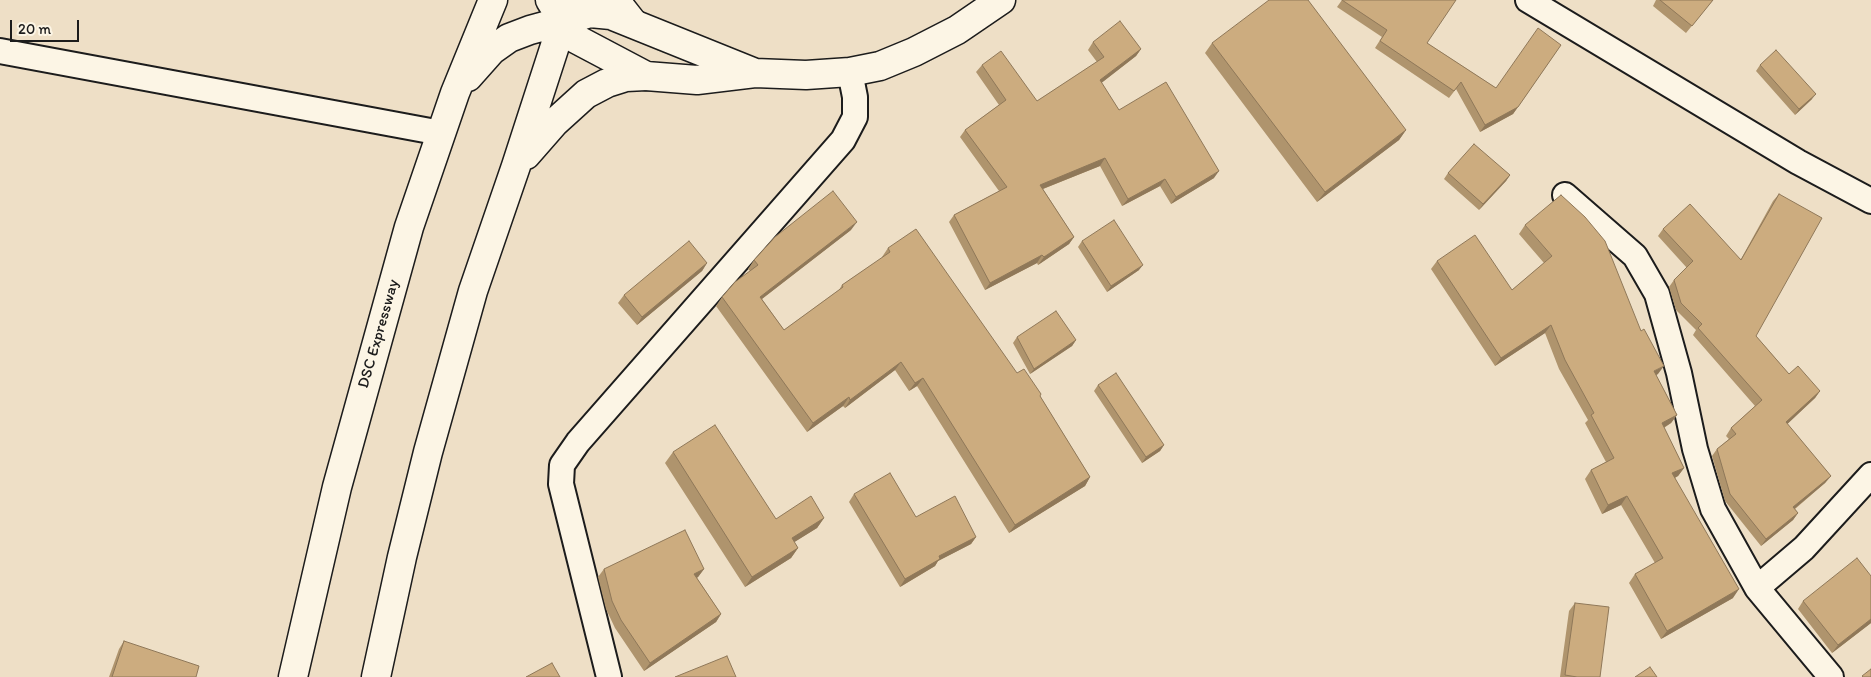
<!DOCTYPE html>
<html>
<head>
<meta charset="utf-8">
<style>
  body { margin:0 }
  #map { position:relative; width:1871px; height:677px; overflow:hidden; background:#eedfc6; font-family:Itim,sans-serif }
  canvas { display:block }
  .scale { position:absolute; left:10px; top:20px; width:69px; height:22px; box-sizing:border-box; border:2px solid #1c1c1c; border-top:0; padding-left:6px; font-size:15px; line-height:18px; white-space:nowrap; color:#1c1c1c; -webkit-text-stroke:4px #fcf5e5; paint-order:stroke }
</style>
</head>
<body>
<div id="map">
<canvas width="1871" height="677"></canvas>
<div class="scale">20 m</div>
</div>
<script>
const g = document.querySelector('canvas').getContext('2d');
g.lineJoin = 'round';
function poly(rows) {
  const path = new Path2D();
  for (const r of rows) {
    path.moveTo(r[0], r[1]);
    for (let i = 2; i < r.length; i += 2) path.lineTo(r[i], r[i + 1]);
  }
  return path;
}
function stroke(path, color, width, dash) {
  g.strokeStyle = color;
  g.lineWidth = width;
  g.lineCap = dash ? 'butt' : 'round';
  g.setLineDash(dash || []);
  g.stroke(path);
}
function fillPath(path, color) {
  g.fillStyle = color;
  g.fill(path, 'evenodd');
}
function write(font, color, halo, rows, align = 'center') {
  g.font = font + ' Itim,sans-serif';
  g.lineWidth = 5;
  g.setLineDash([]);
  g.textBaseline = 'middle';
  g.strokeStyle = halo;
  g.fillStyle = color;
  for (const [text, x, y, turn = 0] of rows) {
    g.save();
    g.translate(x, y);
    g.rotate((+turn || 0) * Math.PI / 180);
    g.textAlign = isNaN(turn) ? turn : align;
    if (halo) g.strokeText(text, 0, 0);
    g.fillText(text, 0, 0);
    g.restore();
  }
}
const street = poly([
  [1528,0,1798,162,1871,201],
  [0,51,441,133],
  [1565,195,1635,256,1657,294,1679,373,1695,449,1713,509,1757,588,1831,677],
  [1757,588,1804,548,1871,475],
  [609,677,561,484,562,465,578,442,843,140,855,117,855,97,850,72]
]);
const secondary = poly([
  [755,73,611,15,590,13,563,21,576,39,646,76,697,80,755,73,806,75,850,72,880,66,914,52,957,30,1001,0]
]);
const primary = poly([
  [615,0,633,23],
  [468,77,492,50,509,38,530,30,563,21,550,0],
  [526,155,554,123,586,94,607,83,626,77,646,76],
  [293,677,337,487,409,227,455,93,493,0],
  [376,677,402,557,428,452,473,291,516,166,563,21,573,0]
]);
stroke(street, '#1c1c1c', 28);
stroke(secondary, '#1c1c1c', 31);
stroke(primary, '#1c1c1c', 31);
stroke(street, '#fcf5e5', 24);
stroke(secondary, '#fcf5e5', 28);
stroke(primary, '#fcf5e5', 28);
fillPath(poly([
  [1342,0,1427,43,1496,88,1561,45,1513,114,1480,132,1456,89,1449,98,1375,48,1382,37,1337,7],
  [1656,0,1713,0,1686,33,1653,6],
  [1093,42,1141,49,1136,56,1101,83,1119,110,1214,178,1171,204,1160,186,1122,206,1100,166,1043,189,1074,237,1069,244,1038,265,1037,263,985,290,949,222,954,215,999,191,960,137,965,130,999,105,976,72,982,65,1037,101,1097,62,1088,50],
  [1212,43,1406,130,1399,140,1317,202,1205,53],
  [1760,65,1812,99,1795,115,1756,71],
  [1448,173,1510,175,1506,181,1479,210,1444,179],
  [1779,194,1756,336,1789,374,1820,391,1815,398,1787,424,1831,476,1825,483,1795,509,1798,513,1793,520,1761,546,1725,501,1712,456,1717,449,1729,439,1726,436,1731,428,1755,406,1693,335,1696,330,1676,310,1669,287,1674,280,1687,268,1658,236,1663,229,1741,259,1773,201],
  [1525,225,1658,374,1656,375,1677,415,1671,423,1664,428,1684,468,1678,476,1675,478,1733,598,1661,639,1629,583,1635,574,1655,563,1621,505,1602,514,1585,479,1591,470,1606,462,1585,423,1588,420,1559,369,1545,333,1495,366,1431,269,1437,261,1512,290,1544,263,1519,234],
  [851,230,762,299,784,330,839,290,842,285,882,258,882,257,888,248,1040,396,1090,477,1085,486,1009,533,917,386,909,391,895,370,845,408,843,406,807,432,716,306,722,297,750,271,748,269,754,260],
  [1082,241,1139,270,1107,292,1078,247],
  [707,263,702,271,637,325,618,303,624,295],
  [1017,337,1076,340,1072,346,1030,374,1013,343],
  [1098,385,1164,445,1160,451,1142,463,1094,391],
  [673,452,776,519,824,518,817,528,794,542,798,548,791,558,745,587,665,463],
  [854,494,916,517,976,537,971,544,938,561,935,566,900,587,849,502],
  [604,569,704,569,698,577,697,578,721,614,716,622,644,671,615,628,606,609,598,577],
  [1871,576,1871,623,1832,653,1798,609,1803,601],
  [1575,603,1600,677,1560,677,1569,611],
  [124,641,196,677,109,677,119,649]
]), '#af946d');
fillPath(poly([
  [1141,49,1136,56,1095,88,1100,80],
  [1816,94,1812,99,1795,115,1799,109],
  [1518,107,1513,114,1480,132,1485,125],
  [1406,130,1399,140,1317,202,1325,192],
  [1105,158,1100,166,1035,192,1040,185],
  [1219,171,1214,178,1171,204,1176,197],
  [1510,175,1506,181,1479,210,1483,204],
  [1165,179,1160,186,1122,206,1128,199],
  [857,222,851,230,754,305,760,297],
  [1074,237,1069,244,1038,265,1044,257],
  [1042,255,1037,263,985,290,990,283],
  [707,263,702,271,637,325,642,317],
  [1143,265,1139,270,1107,292,1111,286],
  [1551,325,1545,333,1495,366,1501,358],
  [1076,340,1072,346,1030,374,1034,369],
  [901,362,895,370,845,408,850,400],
  [1664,366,1658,374,1648,379,1654,371],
  [923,378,917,386,909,391,915,383],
  [1820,391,1815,398,1781,430,1786,422],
  [849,397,843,406,807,432,813,423],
  [1677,415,1671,423,1656,432,1662,423],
  [1164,445,1160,451,1142,463,1146,457],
  [1684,468,1678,476,1666,482,1672,473],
  [1831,476,1825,483,1788,514,1793,507],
  [1090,477,1085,486,1009,533,1015,525],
  [1627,496,1621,505,1602,514,1608,505],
  [1798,513,1793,520,1761,546,1766,539],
  [824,518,817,528,785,548,792,538],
  [976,537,971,544,938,561,935,566,900,587,905,579,939,556],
  [798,548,791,558,745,587,752,577],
  [704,569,698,577,689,582,694,574],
  [1739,589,1733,598,1661,639,1667,631],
  [721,614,716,622,644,671,650,663],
  [1871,619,1871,623,1832,653,1838,645]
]), '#8f7859');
const building = poly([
  [1269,0,1308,0,1406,130,1325,192,1212,43,1269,0],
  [1342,0,1456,0,1427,43,1496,88,1538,28,1561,45,1518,107,1485,125,1461,82,1454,91,1380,41,1387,30,1342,0],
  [1660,0,1713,0,1692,26,1660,0],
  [1120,21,1141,49,1100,80,1119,110,1166,82,1219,171,1176,197,1165,179,1128,199,1105,158,1040,185,1074,237,1044,257,1042,255,990,283,954,215,1007,187,965,130,1006,100,982,65,1001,51,1037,101,1104,57,1093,42,1120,21],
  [1776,50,1816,94,1799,109,1760,65,1776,50],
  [1474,144,1510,175,1483,204,1448,173,1474,144],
  [833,191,857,222,760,297,784,330,843,287,842,285,890,252,888,248,916,229,1017,373,1024,369,1041,394,1040,396,1090,477,1015,525,923,378,915,383,901,362,850,400,849,397,813,423,722,297,735,282,758,265,754,260,775,237,833,191],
  [1779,194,1822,218,1756,336,1789,374,1798,366,1820,391,1786,422,1831,476,1793,507,1798,513,1766,539,1730,494,1717,449,1736,434,1731,428,1762,400,1698,328,1702,324,1681,303,1674,280,1693,261,1663,229,1690,204,1741,260,1779,194],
  [1561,195,1585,217,1605,241,1641,331,1644,329,1664,366,1654,371,1677,415,1662,423,1684,468,1672,473,1739,589,1667,631,1635,574,1663,558,1627,496,1608,505,1591,470,1614,458,1591,415,1594,413,1565,360,1551,325,1501,358,1437,261,1475,235,1512,290,1552,256,1525,225,1561,195],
  [1114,220,1143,265,1111,286,1082,241,1114,220],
  [689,241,707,263,642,317,624,295,689,241],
  [1056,311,1076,340,1034,369,1017,337,1056,311],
  [1116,373,1164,445,1146,457,1098,385,1116,373],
  [715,425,776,519,811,496,824,518,792,538,798,548,752,577,673,452,715,425],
  [890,473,916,517,955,496,976,537,939,556,940,559,905,579,854,494,890,473],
  [685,530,704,569,694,574,721,614,650,663,621,620,612,601,604,569,685,530],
  [1857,558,1871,576,1871,619,1838,645,1803,601,1857,558],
  [1575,603,1609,607,1600,677,1577,677,1565,675,1575,603],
  [124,641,199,666,196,677,112,677,124,641],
  [727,656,736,677,675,677,727,656],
  [552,663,560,677,526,677,552,663],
  [1650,667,1657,677,1635,677,1650,667],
  [1871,669,1871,677,1863,677,1862,676,1871,669]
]);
fillPath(building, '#ccac7f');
stroke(building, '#8f7859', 1);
write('16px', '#1c1c1c', '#fcf5e5', [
  ["DSC Expressway",379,334,-74]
]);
</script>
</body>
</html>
